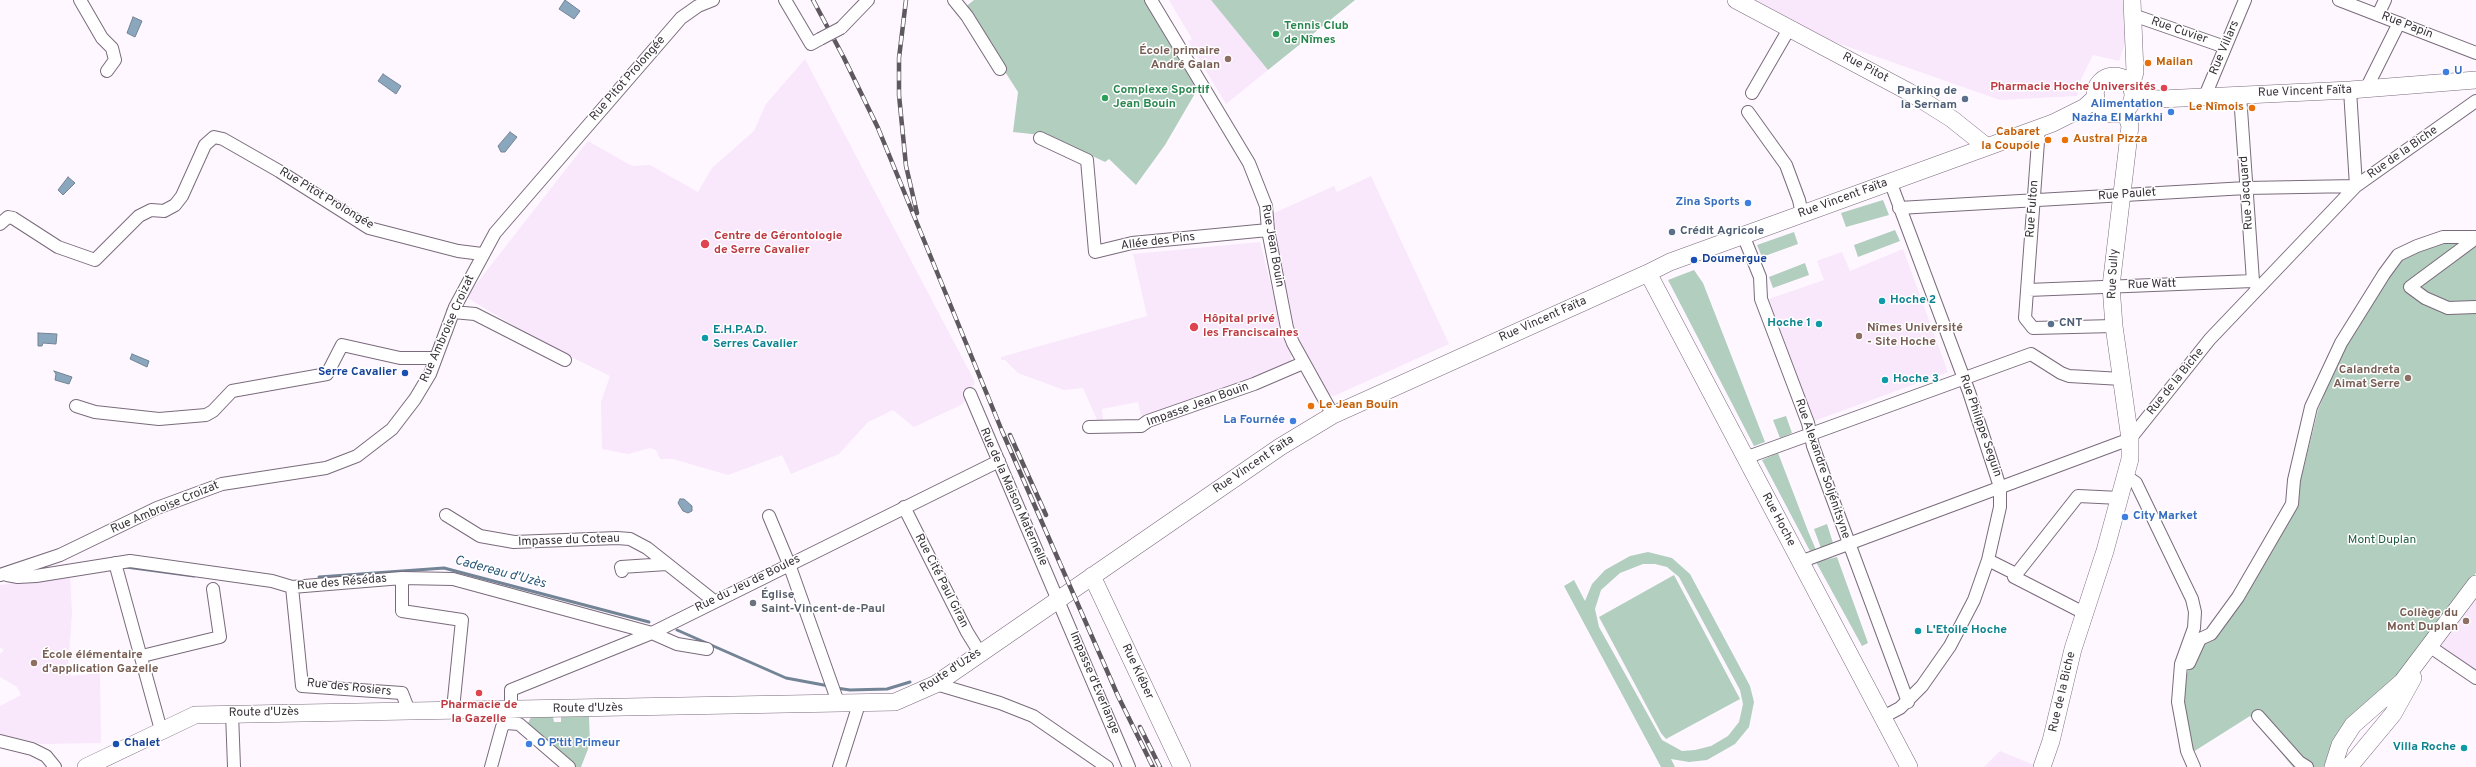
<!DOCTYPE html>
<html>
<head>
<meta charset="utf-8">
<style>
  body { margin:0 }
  canvas { display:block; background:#fef7ff }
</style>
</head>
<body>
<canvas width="2476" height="767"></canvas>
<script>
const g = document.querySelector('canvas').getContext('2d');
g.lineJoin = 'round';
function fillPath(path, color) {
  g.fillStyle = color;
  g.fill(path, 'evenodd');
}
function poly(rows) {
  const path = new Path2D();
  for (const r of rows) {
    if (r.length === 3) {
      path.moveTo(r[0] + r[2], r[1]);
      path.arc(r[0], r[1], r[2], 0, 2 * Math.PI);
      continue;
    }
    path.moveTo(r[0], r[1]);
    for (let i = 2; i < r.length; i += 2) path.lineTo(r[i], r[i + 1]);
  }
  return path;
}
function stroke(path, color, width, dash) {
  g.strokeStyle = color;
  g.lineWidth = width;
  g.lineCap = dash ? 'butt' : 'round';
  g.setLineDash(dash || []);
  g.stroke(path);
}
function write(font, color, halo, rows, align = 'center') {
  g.font = font + ' Overpass,sans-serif';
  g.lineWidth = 3;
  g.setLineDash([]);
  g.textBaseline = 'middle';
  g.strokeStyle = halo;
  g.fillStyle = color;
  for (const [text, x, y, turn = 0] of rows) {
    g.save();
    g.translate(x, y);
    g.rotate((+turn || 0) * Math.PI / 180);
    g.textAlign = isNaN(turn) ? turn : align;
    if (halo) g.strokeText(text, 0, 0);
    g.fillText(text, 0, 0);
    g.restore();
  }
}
fillPath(poly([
  [1169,0,1211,0,1268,70,1226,104,1188,41,1192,39],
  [1749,0,2124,0,2125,43,2119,61,2093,55,2081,79,2077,96,2000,100,1806,32],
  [805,59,975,382,963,404,914,427,893,410,868,422,839,454,791,474,782,455,728,475,673,459,660,459,656,450,650,448,628,454,602,449,601,402,610,376,539,341,466,297,588,141,632,166,650,165,698,192,712,168,754,131,766,104],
  [1371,176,1449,344,1334,396,1330,395,1318,380,1292,330,1272,214,1334,186,1337,192],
  [1260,242,1284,338,1292,353,1290,363,1142,420,1138,402,1102,409,1103,422,1098,422,1083,388,1064,390,1018,373,1005,360,1001,360,1001,357,1147,316,1133,254],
  [1903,249,1948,372,1814,421,1769,299,1824,280,1817,261,1822,259,1842,252,1850,271],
  [70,575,72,613,68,668,71,676,100,673,101,743,42,744,0,734,0,706,21,695,17,687,0,677,0,654,4,650,0,647,0,585],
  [2476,595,2476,674,2436,647],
  [2000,751,2034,765,2033,767,1984,767]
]), '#f9e7fc');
fillPath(poly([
  [974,0,1146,0,1197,90,1165,145,1136,185,1109,159,1105,162,1050,136,1013,132,1018,92,964,8],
  [1211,0,1355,0,1268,70],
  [1883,200,1889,215,1846,227,1841,213],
  [1895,230,1900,241,1858,257,1854,245],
  [1794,232,1798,244,1762,257,1757,245],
  [2476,240,2476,573,2329,767,2293,767,2250,716,2193,752,2183,707,2187,673,2204,640,2210,642,2242,600,2298,491,2318,410,2343,349,2361,316,2404,257,2428,244],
  [1805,263,1809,275,1773,288,1769,277],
  [1694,270,1703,283,1765,442,1754,446,1668,280],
  [1786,416,1792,433,1780,438,1773,420],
  [1778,453,1808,531,1816,550,1810,551,1762,460],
  [1827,524,1833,543,1821,548,1814,529],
  [1648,552,1672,558,1690,574,1750,686,1754,702,1749,727,1735,744,1707,760,1689,762,1671,759,1675,767,1661,767,1564,586,1574,580,1585,601,1592,584,1605,570,1630,556],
  [1643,564,1655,564,1667,567,1679,577,1740,690,1743,704,1739,722,1728,736,1711,746,1695,750,1682,751,1662,740,1599,627,1595,609,1601,590,1620,573],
  [1837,557,1868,643,1862,646,1816,562],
  [1674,575,1740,699,1666,739,1661,733,1599,617],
  [589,716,590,744,581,767,575,767,526,727,531,717,553,717,554,722,561,722,561,717]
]), '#b1cebe');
const water = poly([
  [565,0,580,11,574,19,559,9,565,0],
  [133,17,142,21,135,37,127,33,133,17],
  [383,74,401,86,396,94,378,81,383,74],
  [510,132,517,137,505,152,501,152,498,146,510,132],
  [68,177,75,183,63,195,58,190,68,177],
  [38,333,57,334,56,344,43,343,42,346,38,346,38,333],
  [132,354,149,361,147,367,130,359,132,354],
  [54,371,72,377,69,384,55,380,56,374,54,371],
  [680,499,684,499,692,506,692,511,688,513,683,511,678,503,680,499]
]);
fillPath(water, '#8ba7bd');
stroke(water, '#728495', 1);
stroke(poly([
  [126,567,194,576],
  [319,577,444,568,649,622],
  [677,630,786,678,829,686],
  [836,688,850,690,887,689,910,682]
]), '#728495', 3);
const street = poly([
  [80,0,102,38,112,48,115,60,107,71],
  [785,0,811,44,820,39],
  [954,0,967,16,1000,69],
  [1151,0,1249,163,1266,206,1268,230,1287,328,1293,343,1333,415],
  [2339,0,2476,53],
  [2133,15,2225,47],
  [2378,15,2385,0],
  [841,28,868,0],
  [2366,89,2399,23],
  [1752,93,1789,29],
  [2240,95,2253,281,2258,288],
  [2205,96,2245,0],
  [1748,112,1786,165,1799,200,1802,214],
  [2039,128,2025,318,2033,328,2114,326],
  [1040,138,1087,160,1095,252,1132,243,1268,230],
  [1899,208,2246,188,2356,186,2350,90],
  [0,224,8,217,13,218,58,247,95,260,139,216,151,210,164,211,175,205,182,196,205,145,214,137,223,139,279,171,369,228,458,251,482,254],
  [1743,235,1760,277,1761,299,1808,423,1813,446,1908,702],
  [2476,238,2410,287,2425,298,2448,308,2476,307],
  [2028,290,2253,281],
  [453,312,475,314,565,360],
  [970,394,1129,767],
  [76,406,95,412,159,419,206,415,213,411,232,391,327,374,342,345,400,358,436,358],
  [1089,427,1141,426,1148,421,1254,384,1303,363],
  [1745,458,2031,354,2061,373,2069,376,2122,379],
  [2126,476,2136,483,2192,599,2195,612,2194,628,2181,664,2178,702,2187,751,2194,767],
  [904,507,967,632,980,653],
  [446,515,480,536,514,542,617,538,630,539,647,548,714,601],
  [769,516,789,564,839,705],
  [1988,560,2016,574],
  [1800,562,2130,439,2210,339,2356,186,2476,101],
  [115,563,161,730],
  [622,571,621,567,667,564],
  [0,575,60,555,157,508,222,484,326,468,357,456,392,429,415,399,430,374,455,307,495,233,681,18,698,6,713,0],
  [7,575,18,577,36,576,130,561,272,581,292,587,402,578,453,579,652,633,677,644,707,649],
  [402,578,402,611,462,620,453,709],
  [292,587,302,686,402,693,409,711],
  [2084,613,2014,577,2078,496,2120,498],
  [2429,646,2476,678],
  [142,656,220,637,213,589],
  [2181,664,2189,663,2200,639,2211,634,2238,597,2292,504,2294,480,2311,407,2341,343,2384,274,2398,255,2417,246,2443,237,2476,237],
  [936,684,1000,703,1033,716,1107,767],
  [511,710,511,690,652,633,999,461],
  [232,713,234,767],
  [2258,716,2299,762,2307,767],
  [1883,717,1900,708,1922,686,1950,646,1974,600,1988,560,2000,507,2000,487,1969,392,1890,181],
  [506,723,519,724,569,767],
  [0,741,32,749,46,756,55,767],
  [491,767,502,727,506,723],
  [839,767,859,704]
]);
const secondary = poly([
  [1736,0,1909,92,1952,119,1987,147],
  [2114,95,19],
  [2131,86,2135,72,2132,0],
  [2133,98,2161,99,2350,90,2476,80],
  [1648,273,1909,767],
  [1092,576,1182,767],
  [86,767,195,715,895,702,936,684,1280,447,1333,415,1648,273,1670,262,2053,123,2085,107,2096,97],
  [2042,767,2051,741,2073,649,2105,551,2130,459,2130,439,2114,326,2111,286,2130,126,2125,110],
  [2333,767,2340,745,2353,725,2402,682,2476,584],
  [2349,767,2393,714,2413,678]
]);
stroke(street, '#7a6b7c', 14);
stroke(secondary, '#7a6b7c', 18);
stroke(street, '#fff', 12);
stroke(secondary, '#fff', 17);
const rail = poly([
  [813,0,844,58,878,128,1002,431,1118,696,1153,767],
  [906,0,899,58,899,95,906,166,917,213],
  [1010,435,1046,515],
  [1140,727,1160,767]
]);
stroke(rail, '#5e585f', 4.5);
stroke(rail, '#fff', 3, [9]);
const streetBridge = poly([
  [820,39,841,28]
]);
stroke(streetBridge, '#7a6b7c', 14, []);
stroke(streetBridge, '#fff', 12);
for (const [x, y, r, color] of [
  [1276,34,4,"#2e9e5b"],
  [1228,59,4,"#8d6e63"],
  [2148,63,4,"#e8710a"],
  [2446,72,4,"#3f7fe0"],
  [2164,88,4,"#e0444e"],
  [1105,98,4,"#2e9e5b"],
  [1965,99,4,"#5c6f8a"],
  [2252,108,4,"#e8710a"],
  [2171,112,4,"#3f7fe0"],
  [2048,140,4,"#e8710a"],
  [2065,140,4,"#e8710a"],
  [1748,203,4,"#3f7fe0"],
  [1672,232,4,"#5c6f8a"],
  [705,244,5,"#e0444e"],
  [1694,260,4,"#1a4fb4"],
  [1882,301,4,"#0f9aa8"],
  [1819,324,4,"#0f9aa8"],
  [2051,324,4,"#5c6f8a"],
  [1194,327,5,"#e0444e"],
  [1859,336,4,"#8d6e63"],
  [705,338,4,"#0f9aa8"],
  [405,373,4,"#1a4fb4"],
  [2408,378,4,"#8d6e63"],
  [1885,380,4,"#0f9aa8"],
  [1311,406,4,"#e8710a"],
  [1293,421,4,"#3f7fe0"],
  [2125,517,4,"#3f7fe0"],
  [753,603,4,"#6b7280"],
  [2466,621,4,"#8d6e63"],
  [1918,631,4,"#0f9aa8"],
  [34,663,4,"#8d6e63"],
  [479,693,4,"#e0444e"],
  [116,744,4,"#1a4fb4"],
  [529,744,4,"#3f7fe0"],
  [2464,748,4,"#0f9aa8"]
]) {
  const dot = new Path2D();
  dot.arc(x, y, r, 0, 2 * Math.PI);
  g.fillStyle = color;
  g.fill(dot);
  stroke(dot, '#fff', 1.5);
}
write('12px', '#383239', '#fff', [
  ["Rue Papin",2407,26,21],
  ["Rue Cuvier",2179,31,19],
  ["Rue Villars",2225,48,-67],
  ["Rue Pitot",1865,68,28],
  ["Rue Pitot Prolongée",628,79,-49],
  ["Rue Vincent Faïta",2305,92,-2],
  ["Rue de la Biche",2403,153,-35],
  ["Rue Jacquard",2247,193,-94],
  ["Rue Paulet",2127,195,-4],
  ["Rue Pitot Prolongée",326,199,31],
  ["Rue Vincent Faïta",1843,199,-20],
  ["Rue Fulton",2033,209,-86],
  ["Allée des Pins",1158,242,-7],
  ["Rue Jean Bouin",1272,246,80],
  ["Rue Sully",2114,274,-87],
  ["Rue Watt",2152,285,-2],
  ["Rue Vincent Faïta",1543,320,-24],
  ["Rue Ambroise Croizat",448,329,-66],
  ["Rue de la Biche",2176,382,-51],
  ["Impasse Jean Bouin",1198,405,-20],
  ["Rue Philippe Seguin",1980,426,71],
  ["Rue Vincent Faïta",1254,465,-34],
  ["Rue Alexandre Soljénitsyne",1822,469,71],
  ["Rue de la Maison Maternelle",1013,497,66],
  ["Rue Ambroise Croizat",165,508,-23],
  ["Rue Hoche",1778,520,62],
  ["Impasse du Coteau",569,541,-2],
  ["Rue Cité Paul Giran",941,581,63],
  ["Rue des Résédas",342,583,-5],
  ["Rue du Jeu de Boules",748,584,-26],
  ["Route d'Uzès",951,671,-33],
  ["Rue Kléber",1137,672,65],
  ["Impasse d'Everlange",1094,683,67],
  ["Rue des Rosiers",349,688,6],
  ["Rue de la Biche",2063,692,-77],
  ["Route d'Uzès",588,709,-1],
  ["Route d'Uzès",264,713,-1]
]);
write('bold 12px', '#27864d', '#fff', [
  ["Tennis Club",1284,27],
  ["de Nîmes",1284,41],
  ["Complexe Sportif",1113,91],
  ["Jean Bouin",1113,105]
], 'left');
write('bold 12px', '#785e54', '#fff', [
  ["École primaire",1220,52],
  ["André Galan",1220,66],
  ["Nîmes Université",1867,329,"left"],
  ["- Site Hoche",1867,343,"left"],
  ["Calandreta",2400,371],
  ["Aimat Serre",2400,385],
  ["Collège du",2458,614],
  ["Mont Duplan",2458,628],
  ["École élémentaire",42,656,"left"],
  ["d'application Gazelle",42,670,"left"]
], 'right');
write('bold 12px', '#c56008', '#fff', [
  ["Mailan",2156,63],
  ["Le Nîmois",2244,108,"right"],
  ["Cabaret",2040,133,"right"],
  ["la Coupole",2040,147,"right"],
  ["Austral Pizza",2073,140],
  ["Le Jean Bouin",1319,406]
], 'left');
write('bold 12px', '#366cbe', '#fff', [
  ["U",2454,72],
  ["Alimentation",2163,105,"right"],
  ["Nazha El Markhi",2163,119,"right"],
  ["Zina Sports",1740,203,"right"],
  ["La Fournée",1285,421,"right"],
  ["City Market",2133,517],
  ["O P'tit Primeur",537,744]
], 'left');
write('bold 12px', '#be3a42', '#fff', [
  ["Pharmacie Hoche Universités",2156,88,"right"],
  ["Centre de Gérontologie",714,237],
  ["de Serre Cavalier",714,251],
  ["Hôpital privé",1203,320],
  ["les Franciscaines",1203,334],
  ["Pharmacie de",479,706,"center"],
  ["la Gazelle",479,720,"center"]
], 'left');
write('bold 12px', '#4e5e75', '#fff', [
  ["Parking de",1957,92,"right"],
  ["la Sernam",1957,106,"right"],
  ["Crédit Agricole",1680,232],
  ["CNT",2059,324]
], 'left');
write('bold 12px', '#164399', '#fff', [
  ["Doumergue",1702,260],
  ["Serre Cavalier",397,373,"right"],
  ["Chalet",124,744]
], 'left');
write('bold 12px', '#0d838f', '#fff', [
  ["Hoche 2",1890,301],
  ["Hoche 1",1811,324,"right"],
  ["E.H.P.A.D.",713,331],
  ["Serres Cavalier",713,345],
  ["Hoche 3",1893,380],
  ["L'Etoile Hoche",1926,631],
  ["Villa Roche",2456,748,"right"]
], 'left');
write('12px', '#225c42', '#fff', [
  ["Mont Duplan",2382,541]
]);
write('bold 12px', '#5b616d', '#fff', [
  ["Église",761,596],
  ["Saint-Vincent-de-Paul",761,610]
], 'left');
write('italic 13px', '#2c597a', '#fff', [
  ["Cadereau d'Uzès",500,573,15]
]);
</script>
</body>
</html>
